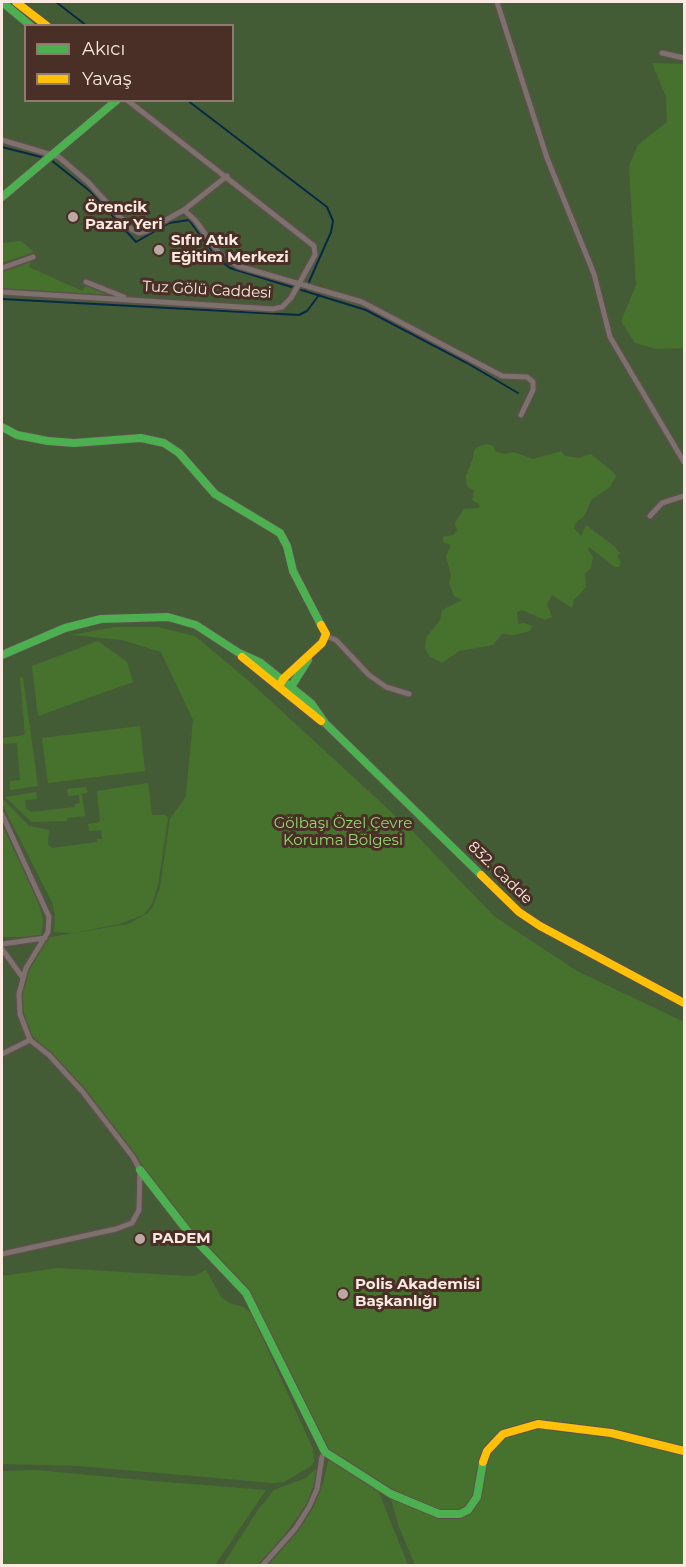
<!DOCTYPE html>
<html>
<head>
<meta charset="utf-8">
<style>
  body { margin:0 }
  #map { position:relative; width:686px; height:1567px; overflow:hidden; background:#41322d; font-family:Montserrat,sans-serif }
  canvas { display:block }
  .frame { position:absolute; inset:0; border:3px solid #fbe9e2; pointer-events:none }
  .legend { position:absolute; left:24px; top:24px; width:210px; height:78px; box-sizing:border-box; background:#492f25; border:2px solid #907971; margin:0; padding:8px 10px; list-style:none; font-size:18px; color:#fbe9e2 }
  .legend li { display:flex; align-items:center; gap:12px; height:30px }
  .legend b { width:30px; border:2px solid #907971 }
</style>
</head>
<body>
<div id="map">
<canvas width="686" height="1567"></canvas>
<div class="frame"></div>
<ul class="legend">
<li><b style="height:8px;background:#4caf50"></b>Akıcı</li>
<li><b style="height:8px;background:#ffc107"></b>Yavaş</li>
</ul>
</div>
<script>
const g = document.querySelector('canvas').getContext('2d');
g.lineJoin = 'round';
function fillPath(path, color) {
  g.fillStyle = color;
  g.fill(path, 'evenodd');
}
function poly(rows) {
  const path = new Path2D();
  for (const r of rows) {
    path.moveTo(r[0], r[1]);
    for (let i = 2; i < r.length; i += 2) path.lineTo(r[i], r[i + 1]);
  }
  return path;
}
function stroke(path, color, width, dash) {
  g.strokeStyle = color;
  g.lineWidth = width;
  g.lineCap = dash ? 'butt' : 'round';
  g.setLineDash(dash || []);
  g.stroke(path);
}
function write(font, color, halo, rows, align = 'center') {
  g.font = font + ' Montserrat,sans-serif';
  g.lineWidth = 6;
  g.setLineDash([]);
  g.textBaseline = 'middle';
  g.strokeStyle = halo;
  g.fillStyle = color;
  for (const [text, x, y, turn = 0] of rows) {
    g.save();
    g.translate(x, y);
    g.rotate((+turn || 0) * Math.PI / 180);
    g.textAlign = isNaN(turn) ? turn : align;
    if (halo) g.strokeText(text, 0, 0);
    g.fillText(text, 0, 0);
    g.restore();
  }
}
fillPath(poly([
  [2,2,684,2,684,1565,2,1566],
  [26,26,232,26,232,100,26,100]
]), '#445c36');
fillPath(poly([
  [652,63,684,64,684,348,656,349,635,343,621,321,636,285,629,166,638,145,667,122,666,97],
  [21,241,34,252,2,263,2,243],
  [31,260,29,267,82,291,86,285,112,296,2,289,2,271],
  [488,444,493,446,495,451,504,454,514,452,533,459,561,451,565,456,579,458,591,454,613,472,616,476,610,487,591,500,585,515,575,524,574,528,581,536,586,525,614,546,620,553,617,556,621,562,619,567,615,567,589,547,588,550,593,557,591,568,585,574,586,587,574,600,572,608,552,595,547,604,552,617,545,620,522,610,517,612,518,624,524,623,532,626,530,631,514,635,502,634,493,645,459,651,442,663,429,656,425,648,426,638,440,620,442,610,462,600,454,596,449,583,451,575,446,556,451,545,443,542,443,537,453,535,457,531,455,523,464,509,479,508,480,505,472,500,474,490,467,487,466,476,473,458,474,451,477,447],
  [115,627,158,627,195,636,251,683,413,832,495,917,577,971,684,1022,684,1565,415,1565,399,1527,389,1493,331,1456,246,1293,205,1250,82,1091,30,1040,20,1014,23,978,45,938,128,924,148,913,153,906,160,888,170,819,186,796,193,720,161,652,122,640,72,635],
  [98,641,127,662,133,682,38,716,32,666],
  [20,677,23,678,38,786,10,790,10,781,20,780,17,743,2,744,2,738,25,735],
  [140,726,145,771,48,783,42,738],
  [148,783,152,815,166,815,168,818,158,885,152,904,143,915,119,924,74,933,54,932,55,915,52,902,2,804,2,798,29,826,49,830,48,844,52,848,97,842,97,839,102,839,101,830,89,831,88,824,100,822,97,791],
  [86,787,88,792,82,794,85,816,67,818,67,821,32,822,5,797,36,792,37,799,25,800,26,808,31,812,75,807,75,804,80,803,79,795,68,796,67,789],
  [2,825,38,900,43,920,41,937,2,937],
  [57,1268,186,1276,194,1276,206,1270,221,1297,229,1303,243,1307,251,1313,258,1328,313,1449,314,1462,311,1466,284,1482,273,1483,79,1466,2,1464,2,1276],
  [332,1459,374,1486,379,1493,408,1565,266,1566,300,1528,314,1505,323,1484,328,1461],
  [320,1465,307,1504,277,1545,257,1565,222,1566,258,1510,274,1490,306,1478],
  [36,1470,153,1481,266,1490,215,1565,2,1565,2,1471]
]), '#47722e');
stroke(poly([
  [56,2,87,26],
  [187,100,327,207,333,221,331,232,305,291],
  [2,147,45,158],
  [51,160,91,192,136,242,169,223,189,220,217,258,230,268,366,310,467,363,518,393],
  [2,299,299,315,307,311,319,295]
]), '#062946', 2);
const street = poly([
  [497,2,547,158,594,274,610,337,684,462],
  [662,53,684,58],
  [2,140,59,157,88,182,131,229,139,233,146,231,184,210,227,176],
  [184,210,195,220,219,253,238,266,362,302,502,376,527,377,533,382,533,390,521,415],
  [2,268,33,257],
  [86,282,124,297],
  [2,292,273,309,282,307,291,298,315,255,314,246,127,100],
  [650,516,662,503,684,496],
  [326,636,336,640,369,675,386,687,409,694],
  [2,814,49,917,48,932,26,968,19,994,20,1014,30,1040],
  [2,944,45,938],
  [2,949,23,978],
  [2,1054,30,1040],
  [2,1254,116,1229,132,1223,139,1210,140,1170,133,1157,82,1091,49,1055,30,1040],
  [262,1566,295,1529,309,1507,317,1489,322,1457]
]);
const fast = poly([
  [2,2,31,26],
  [2,197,117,100],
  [2,427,17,435,48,441,74,443,141,438,164,443,179,453,215,494,280,533,287,546,293,571,321,625],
  [2,655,65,628,101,619,168,617,196,625,239,653,261,663,311,703,325,723,481,875],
  [289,690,308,660],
  [140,1170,189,1233,246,1293,325,1452,391,1494,439,1514,460,1514,468,1510,477,1497,483,1462]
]);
const slow = poly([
  [16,2,47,26],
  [242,657,321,721],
  [279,687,283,679,322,643,326,634,321,625],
  [481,875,519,912,540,926,684,1003],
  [483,1462,487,1451,503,1434,538,1424,611,1433,684,1451]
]);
stroke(street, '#5d504b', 8);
stroke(fast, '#5d504b', 10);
stroke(slow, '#5d504b', 10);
stroke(street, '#7c716d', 5);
stroke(fast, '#4caf50', 8);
stroke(slow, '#ffc107', 8);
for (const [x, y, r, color] of [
  [73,217,6,"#baa9a3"],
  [159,250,6,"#baa9a3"],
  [140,1239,6,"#baa9a3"],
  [343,1294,6,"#baa9a3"]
]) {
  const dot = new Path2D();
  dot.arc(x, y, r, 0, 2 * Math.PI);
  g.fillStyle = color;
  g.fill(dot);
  stroke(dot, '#492f25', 2);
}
write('bold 15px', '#fbe9e2', '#492f25', [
  ["Örencik",85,208],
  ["Pazar Yeri",85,225],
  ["Sıfır Atık",171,241],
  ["Eğitim Merkezi",171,258],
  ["PADEM",152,1239],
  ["Polis Akademisi",355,1285],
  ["Başkanlığı",355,1302]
], 'left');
write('15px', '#fbe9e2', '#492f25', [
  ["Tuz Gölü Caddesi",207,290,3],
  ["832. Cadde",500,873,44]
]);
write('15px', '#91d870', '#492f25', [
  ["Gölbaşı Özel Çevre",343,824],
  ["Koruma Bölgesi",343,841]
]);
</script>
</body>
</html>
